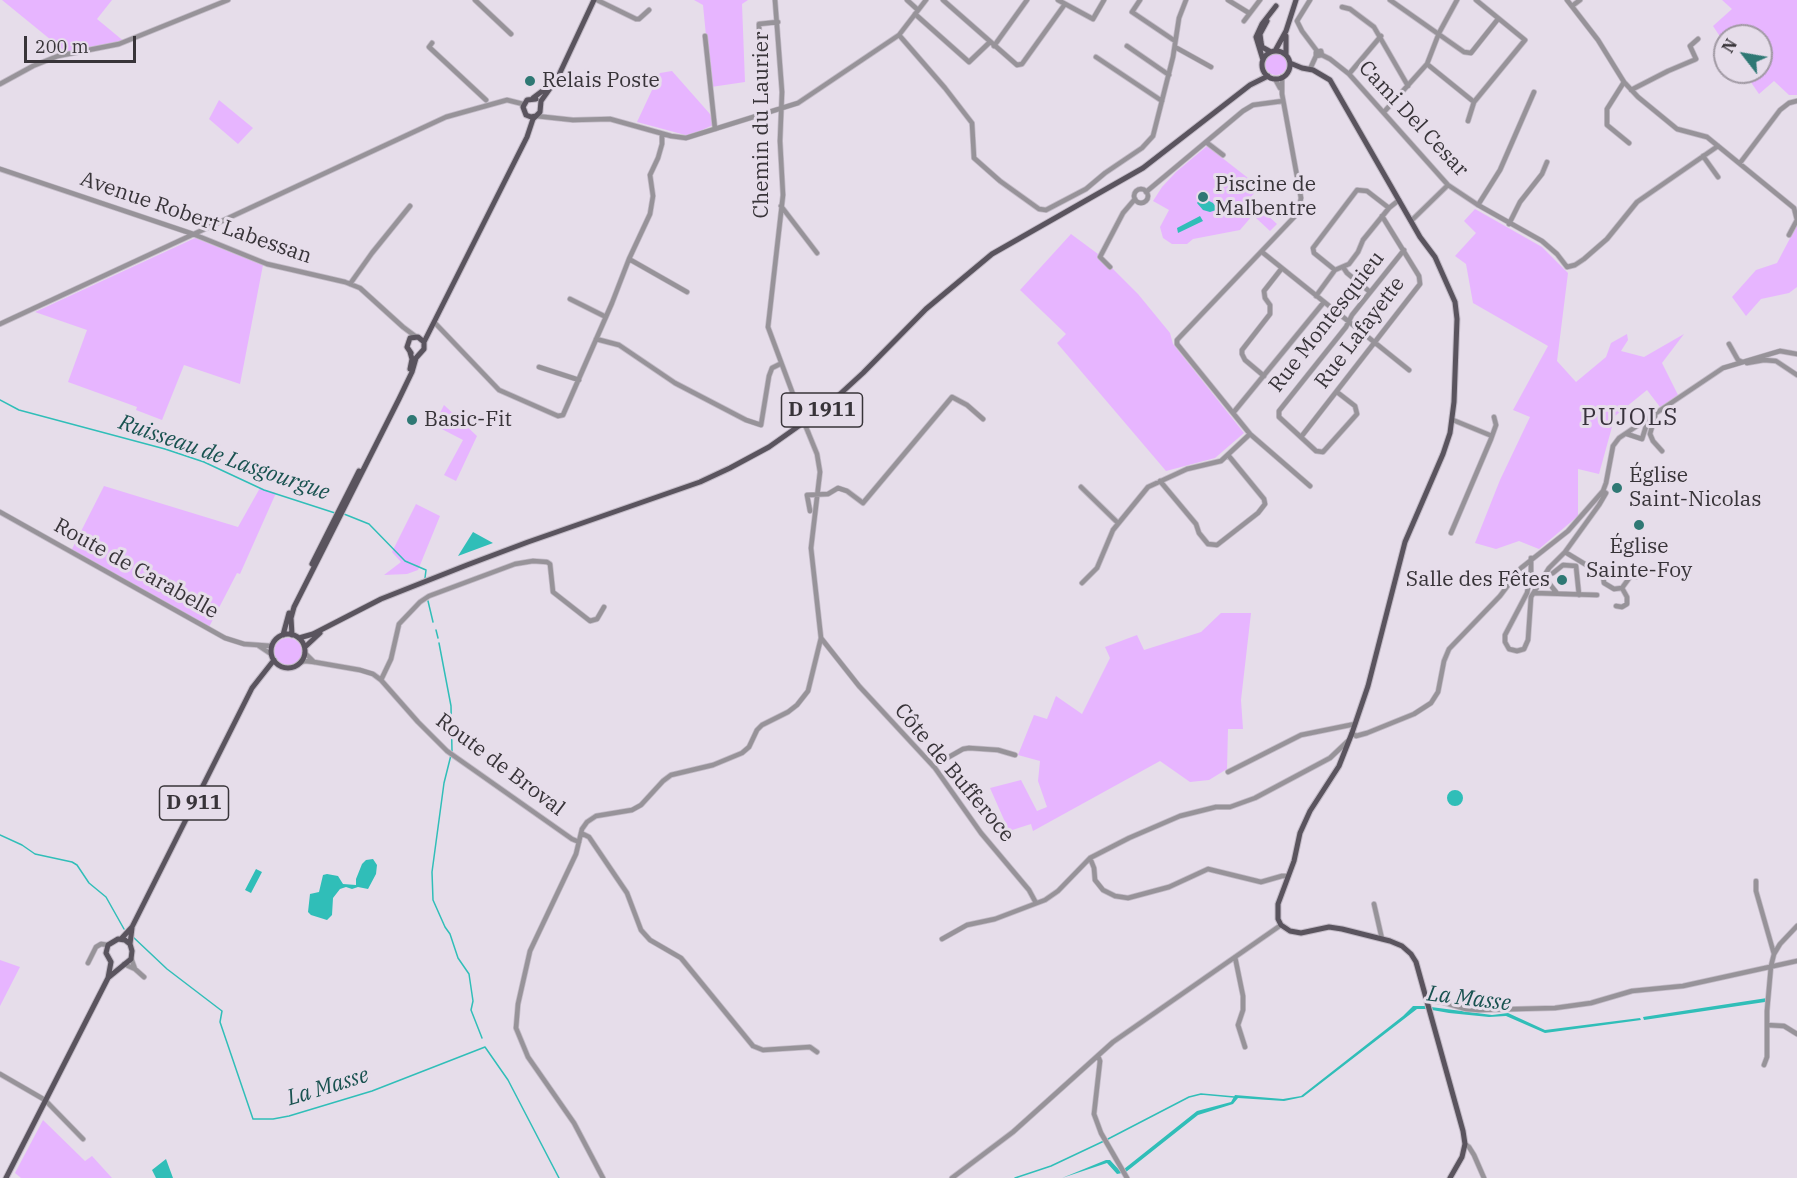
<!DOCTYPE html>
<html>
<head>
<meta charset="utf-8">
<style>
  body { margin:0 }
  #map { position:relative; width:1797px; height:1178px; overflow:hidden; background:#e6ddea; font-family:"IBM Plex Serif",serif }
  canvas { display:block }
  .north { position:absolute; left:1713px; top:24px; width:60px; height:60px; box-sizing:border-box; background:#e6ddea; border:2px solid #a099a3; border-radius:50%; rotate:301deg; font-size:16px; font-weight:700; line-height:24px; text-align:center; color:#383439 }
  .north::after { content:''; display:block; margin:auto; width:21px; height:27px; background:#2f7874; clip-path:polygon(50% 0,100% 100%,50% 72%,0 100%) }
  .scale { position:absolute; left:24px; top:36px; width:112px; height:27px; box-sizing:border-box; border:3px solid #383439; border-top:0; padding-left:8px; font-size:18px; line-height:21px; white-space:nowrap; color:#383439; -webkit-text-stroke:4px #e6ddea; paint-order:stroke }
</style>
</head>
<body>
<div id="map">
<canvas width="1797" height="1178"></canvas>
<div class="north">N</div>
<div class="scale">200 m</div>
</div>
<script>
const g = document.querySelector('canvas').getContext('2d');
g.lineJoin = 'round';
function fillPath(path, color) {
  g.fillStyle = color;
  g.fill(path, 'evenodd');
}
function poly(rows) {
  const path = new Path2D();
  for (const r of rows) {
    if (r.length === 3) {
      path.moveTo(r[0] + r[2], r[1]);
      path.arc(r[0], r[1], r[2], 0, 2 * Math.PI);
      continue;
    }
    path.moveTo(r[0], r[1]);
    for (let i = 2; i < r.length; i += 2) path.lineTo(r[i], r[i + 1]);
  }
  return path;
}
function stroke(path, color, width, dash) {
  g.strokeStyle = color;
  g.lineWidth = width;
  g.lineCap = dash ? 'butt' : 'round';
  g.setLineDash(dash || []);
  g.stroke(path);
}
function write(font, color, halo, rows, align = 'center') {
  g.font = font + ' "IBM Plex Serif",serif';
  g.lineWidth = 6;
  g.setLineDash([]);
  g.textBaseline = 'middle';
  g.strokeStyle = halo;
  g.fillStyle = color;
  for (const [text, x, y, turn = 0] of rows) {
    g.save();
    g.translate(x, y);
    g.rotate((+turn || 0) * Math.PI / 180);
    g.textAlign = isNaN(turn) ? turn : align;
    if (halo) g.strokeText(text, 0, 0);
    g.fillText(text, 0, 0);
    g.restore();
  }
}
fillPath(poly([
  [2,0,112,0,97,19,126,43,67,53],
  [694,0,748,0,742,4,745,82,711,87,703,5],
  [1722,0,1797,0,1797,95,1789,95,1774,81,1759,94,1744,72,1761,72,1761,36,1725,36,1725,44,1713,26,1732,9],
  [1276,64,11],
  [672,71,710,114,713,125,689,136,637,122,660,73],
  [219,100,253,128,238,144,209,119],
  [1207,146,1248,178,1247,180,1255,192,1248,201,1258,209,1240,230,1193,239,1187,244,1172,244,1163,238,1160,227,1169,210,1153,201,1162,187,1176,172],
  [1475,209,1542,247,1568,273,1557,361,1576,382,1606,357,1611,343,1627,334,1628,340,1621,351,1644,357,1684,334,1662,363,1678,395,1660,407,1647,390,1615,416,1599,474,1578,469,1578,516,1539,549,1519,541,1496,549,1475,543,1500,480,1530,417,1513,410,1548,346,1473,303,1466,264,1455,256,1476,233,1464,221],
  [1263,211,1277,224,1270,231,1256,218],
  [1797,225,1797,287,1789,293,1761,299,1746,316,1732,297,1756,270,1777,263],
  [1071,234,1098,254,1138,294,1170,333,1173,344,1244,433,1215,458,1166,471,1057,343,1066,334,1020,290],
  [195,238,263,265,240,384,184,365,162,420,136,410,137,407,68,382,87,330,35,312],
  [444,405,477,436,456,481,444,475,463,440,434,425],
  [104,486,238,527,260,488,276,493,240,574,237,573,209,627,71,551],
  [416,504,440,516,418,570,407,574,384,575,401,562,392,552],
  [1221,613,1251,613,1241,700,1243,729,1228,729,1227,769,1209,780,1190,782,1160,761,1033,831,1031,824,1009,831,990,788,1021,780,1037,811,1047,807,1038,781,1040,761,1018,755,1034,715,1047,719,1056,696,1082,714,1110,658,1105,647,1137,635,1144,650,1201,632],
  [288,652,14],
  [0,960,20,967,0,1006],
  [43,1120,85,1161,92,1156,112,1178,21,1178,15,1173]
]), '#e7b5ff');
fillPath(poly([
  [1200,199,1205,199,1213,203,1216,207,1216,210,1210,212,1203,210,1197,203],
  [1200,216,1203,221,1178,233,1177,228],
  [473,532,493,543,458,556],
  [1455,798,8],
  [373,859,377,865,376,874,368,889,358,887,352,889,346,887,340,889,333,898,332,915,327,920,311,915,308,912,310,894,319,892,323,875,327,874,338,876,343,884,356,885,356,879,362,864,366,860],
  [256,869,262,872,251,893,245,890],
  [1767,998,1765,1002,1644,1020,1643,1017],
  [1413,1006,1427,1006,1427,1009,1417,1009,1303,1097,1284,1101,1238,1098,1233,1104,1198,1115,1126,1172,1124,1169,1197,1111,1231,1102,1235,1095,1283,1099,1301,1096,1403,1016],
  [1431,1007,1492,1015,1508,1013,1545,1030,1640,1018,1641,1020,1545,1033,1506,1016,1489,1017,1449,1013,1432,1010],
  [166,1159,173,1178,156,1178,152,1170],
  [1106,1160,1110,1160,1122,1173,1117,1174,1107,1163,1062,1178]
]), '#30beb8');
stroke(poly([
  [0,400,19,410,165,449,204,462,264,490,335,513],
  [344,514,369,524,405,561,426,570,425,578],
  [428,601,433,622],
  [436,630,438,638],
  [439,643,451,706,452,751],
  [451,755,444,783,432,872,433,900,445,927,450,934,458,958,469,974,473,1001,471,1010,482,1038],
  [0,835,22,845,35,854,72,862,77,865,89,883,106,897,124,929],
  [132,936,167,969,222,1011,220,1022,253,1119,273,1119,289,1116,372,1091,485,1047,508,1080,559,1178],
  [1108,1139,1189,1097,1201,1094,1234,1097],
  [1015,1178,1051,1166,1104,1141]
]), '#30beb8', 1.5);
const minor = poly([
  [475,0,511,34],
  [597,0,636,19,639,19,649,10],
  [775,0,782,92,780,141,783,195,768,327,800,413],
  [907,0,918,10],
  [943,0,1017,65,1022,64,1065,4],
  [1058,0,1093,19,1104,0],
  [1140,0,1132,12,1175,41],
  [1228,0,1249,13],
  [1310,0,1297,21,1302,31,1317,51],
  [1390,0,1464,52,1471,53,1498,19],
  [1567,0,1598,40,1624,82,1638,97,1677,129,1707,137,1794,208,1797,220,1789,235],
  [1572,6,1580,0],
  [1342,7,1350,9,1374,27,1408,86],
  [915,14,969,62,990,42],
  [1244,21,1260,0],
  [899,35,945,88,972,123,974,158,1000,181,1039,209,1046,210,1086,189,1105,173,1142,148,1153,136,1173,57,1179,18,1186,0],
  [705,36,715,129],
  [432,43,429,47,486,100],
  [994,46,1027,0],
  [1127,46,1169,75],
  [1175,47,1211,67],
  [1322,55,1316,56,1316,52,1321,51,1322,55,1330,59,1349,74,1448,185,1478,205,1542,241,1557,254,1567,267,1575,265,1584,259,1607,239,1637,202,1718,146],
  [1096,57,1162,101],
  [760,63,759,24,778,22],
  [1427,64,1474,102,1525,40,1476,0],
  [1310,69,1316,56],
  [1349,74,1381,36],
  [1282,77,1282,94,1301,198,1298,213,1177,340,1177,344,1250,434,1310,486],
  [1275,79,1280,88],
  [1624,82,1607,109,1607,125,1629,143],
  [0,84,33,66,58,56,119,44,228,0],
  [1631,90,1668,71,1694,60,1696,59,1690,46,1698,39],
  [1384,112,1427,64,1439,33,1457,0],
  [536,116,573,120,610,119,671,136,686,138,798,103,899,35,926,0],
  [1468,121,1474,102],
  [1206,142,1223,155],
  [1703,156,1718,177],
  [1740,163,1780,110,1789,103,1797,101],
  [0,169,193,234,267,264,345,282,360,288,403,327,415,336],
  [1141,196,7],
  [1146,192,1243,111,1253,105,1283,101],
  [1478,205,1500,170,1534,92],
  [781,206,817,253],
  [1411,221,1448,185],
  [1509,224,1520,202,1542,174,1547,162],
  [1262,252,1409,370],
  [629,259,687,292],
  [1110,267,1100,257,1123,213,1135,199],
  [1343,267,1347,273,1370,292],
  [1335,270,1314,253,1313,248,1357,190,1367,191,1389,208],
  [350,284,372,253,410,206],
  [1316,296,1335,270,1349,264,1358,252,1363,240,1389,208,1399,200],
  [570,299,606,317],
  [435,323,499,390,558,416,563,415,612,303,629,259,650,214,653,196,650,175,658,158,662,144,662,134],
  [0,324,446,117,507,100,523,104],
  [596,339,619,345,675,383,746,420,761,425,769,376,772,368,780,364],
  [1729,344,1738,360,1742,362],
  [1747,363,1764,360,1776,361,1797,375],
  [539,367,579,380],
  [1264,376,1245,360,1242,354,1242,350,1270,314,1270,305,1265,298,1264,291,1282,268],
  [1337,392,1355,406,1357,414,1323,452,1316,451,1279,417,1279,411,1346,327,1352,315,1404,250],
  [1233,413,1324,302],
  [1655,416,1650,434,1653,441,1662,451],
  [1453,420,1492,436],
  [1627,434,1642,439,1648,420],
  [1301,437,1420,284,1419,276,1382,216],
  [1160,481,1196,524,1199,533,1208,544,1217,545,1258,513,1265,504,1264,499,1228,455],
  [1081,487,1118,523],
  [810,511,807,495,828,494,838,488,847,491,863,503,952,397,967,405,983,419],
  [0,512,225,638,244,644,272,646],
  [1451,533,1491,439,1496,425,1494,417],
  [1565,552,1603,575,1604,583,1614,589,1622,588],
  [1531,558,1531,573,1527,593,1505,635,1505,642,1509,649,1517,651,1524,649,1528,640,1531,597,1549,568,1565,552,1599,505,1606,493,1603,491],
  [1553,573,1563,565,1576,566,1579,595],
  [1546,574,1548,582,1556,592],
  [1082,583,1097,568,1113,530,1148,487,1187,469,1221,461,1250,434],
  [1622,588,1635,570,1637,572,1636,577],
  [1534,593,1597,595],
  [1616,606,1622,607,1627,604,1627,597,1622,588],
  [821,638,859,686,935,768,981,833,1029,890,1036,903],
  [259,646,271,654],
  [305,653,314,662],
  [300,663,305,661,314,662,360,670,373,674,381,680,418,722,447,751,572,839,579,842],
  [381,680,391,659,399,624,420,602,429,596,515,564,533,561,547,562,550,564,553,592,590,621,597,619,604,607],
  [1352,733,1356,736,1367,733,1414,714,1431,703,1438,692,1444,661,1449,649,1500,596,1521,568,1568,531,1603,491,1606,483,1613,446,1619,438,1723,368,1780,351,1797,354],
  [933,766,963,749,969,748,998,750,1015,755],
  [1228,772,1301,735,1355,724],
  [581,833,589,837,627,893,641,930,650,940,681,958,753,1046,763,1050,810,1047,817,1052],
  [1090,858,1094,868,1095,880,1103,890,1115,896,1128,898,1169,887,1208,869,1261,882,1282,876,1288,876],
  [1756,881,1756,891,1774,954],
  [1374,904,1382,939],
  [942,939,967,925,995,919,1045,900,1058,891,1090,858,1129,838,1180,816,1216,807,1230,807,1255,798,1330,758,1349,740],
  [1235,957,1243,996,1243,1010,1238,1025,1245,1047],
  [88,963,96,947,101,944,108,945],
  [124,964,135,969,131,958],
  [135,969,144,977],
  [1427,1000,1442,1002,1466,1009,1479,1010,1555,1008,1591,1003,1632,991,1683,986,1797,961],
  [1767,1025,1784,1026,1797,1034],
  [1098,1056,1100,1061,1094,1114,1101,1133,1127,1178],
  [1764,1065,1767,1057,1767,1011,1771,966,1774,954,1780,944,1797,926],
  [0,1074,45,1100,83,1139],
  [1465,1144,1469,1147,1474,1155,1484,1178],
  [603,1178,574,1123,528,1057,516,1028,518,1004,530,951,576,854,582,829,587,822,596,816,632,810,641,805,663,781,671,775,713,765,742,753,749,747,757,730,762,725,788,712,797,705,808,691,821,638,811,548,820,472,817,454,808,432],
  [952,1178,1013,1132,1113,1042,1281,925]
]);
const major = poly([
  [1267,21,1260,34,1261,42,1262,47,1271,52],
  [1286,36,1286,55],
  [1275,51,1286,31,1296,0],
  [1276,65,14],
  [1263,60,1256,37,1262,24,1276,6],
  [1290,63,1302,68,1313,70,1330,80,1420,237,1435,257,1455,302,1457,319,1454,402,1450,433,1443,454,1405,542,1368,686,1352,733,1339,766,1310,811,1300,833,1294,861,1278,904,1278,919,1281,925,1290,931,1301,933,1329,927,1342,929,1390,941,1402,946,1411,954,1416,962,1463,1131,1465,1144,1462,1157,1450,1178],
  [533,98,549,86],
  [536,99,527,100,523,107,526,115,531,117,536,116],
  [410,352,412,359,410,369],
  [411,353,407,347,410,338,418,337,424,342],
  [312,564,359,471],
  [288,651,17],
  [283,635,289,613],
  [292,635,291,618,294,607,399,399,412,372,416,358,424,349,424,342,527,137,533,119,540,112,541,101,558,77,594,0],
  [299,638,313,634,381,599,467,565,528,542,700,482,730,468,769,447,827,406,863,373,926,309,992,254,1143,168,1250,85,1268,76],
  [305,647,320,633],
  [121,939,132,927,252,688,274,660],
  [109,977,131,959,132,951,130,944,132,928],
  [6,1178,108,978,111,962,106,953,108,945,118,939,125,940,130,944]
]);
stroke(minor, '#c3bbc7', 6);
stroke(major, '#c3bbc7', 7);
stroke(minor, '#979399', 4.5);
stroke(major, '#5a545e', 5);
const minorBridge = poly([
  [800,413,808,432]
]);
stroke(minorBridge, '#c3bbc7', 6, []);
stroke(minorBridge, '#979399', 4.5);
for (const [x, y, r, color] of [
  [530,81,6,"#2f7874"],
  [1203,197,6,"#2f7874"],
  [412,420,6,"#2f7874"],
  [1617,488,6,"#2f7874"],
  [1639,525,6,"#2f7874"],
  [1562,580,6,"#2f7874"]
]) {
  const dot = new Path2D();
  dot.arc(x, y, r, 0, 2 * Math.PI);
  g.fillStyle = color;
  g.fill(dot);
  stroke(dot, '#e6ddea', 2);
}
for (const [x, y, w] of [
  [822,410,81],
  [194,803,69]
]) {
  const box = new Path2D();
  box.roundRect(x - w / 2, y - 17, w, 34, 4.5);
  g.fillStyle = '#e6ddea';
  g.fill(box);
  stroke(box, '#383439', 1.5);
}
write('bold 20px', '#383439', null, [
  ["D 1911",822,410],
  ["D 911",194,803]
]);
write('21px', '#383439', '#e6ddea', [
  ["Relais Poste",542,81],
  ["Piscine de",1215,185],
  ["Malbentre",1215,209],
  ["Basic-Fit",424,420],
  ["Église",1629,476],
  ["Saint-Nicolas",1629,500],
  ["Église",1639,547,"center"],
  ["Sainte-Foy",1639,571,"center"],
  ["Salle des Fêtes",1550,580,"right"]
], 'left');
write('21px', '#383439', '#e6ddea', [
  ["Cami Del Cesar",1413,119,47],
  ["Chemin du Laurier",762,125,-90],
  ["Avenue Robert Labessan",196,218,19],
  ["Rue Montesquieu",1327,322,-52],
  ["Rue Lafayette",1360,333,-53],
  ["Route de Carabelle",136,569,29],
  ["Route de Broval",500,765,37],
  ["Côte de Bufferoce",954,773,50]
]);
write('italic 22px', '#195250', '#e6ddea', [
  ["Ruisseau de Lasgourgue",224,458,19],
  ["La Masse",1469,999,7],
  ["La Masse",328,1087,-17]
]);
g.letterSpacing = '1.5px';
write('24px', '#38323c', '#e6ddea', [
  ["PUJOLS",1630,418]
]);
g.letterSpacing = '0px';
</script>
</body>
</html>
